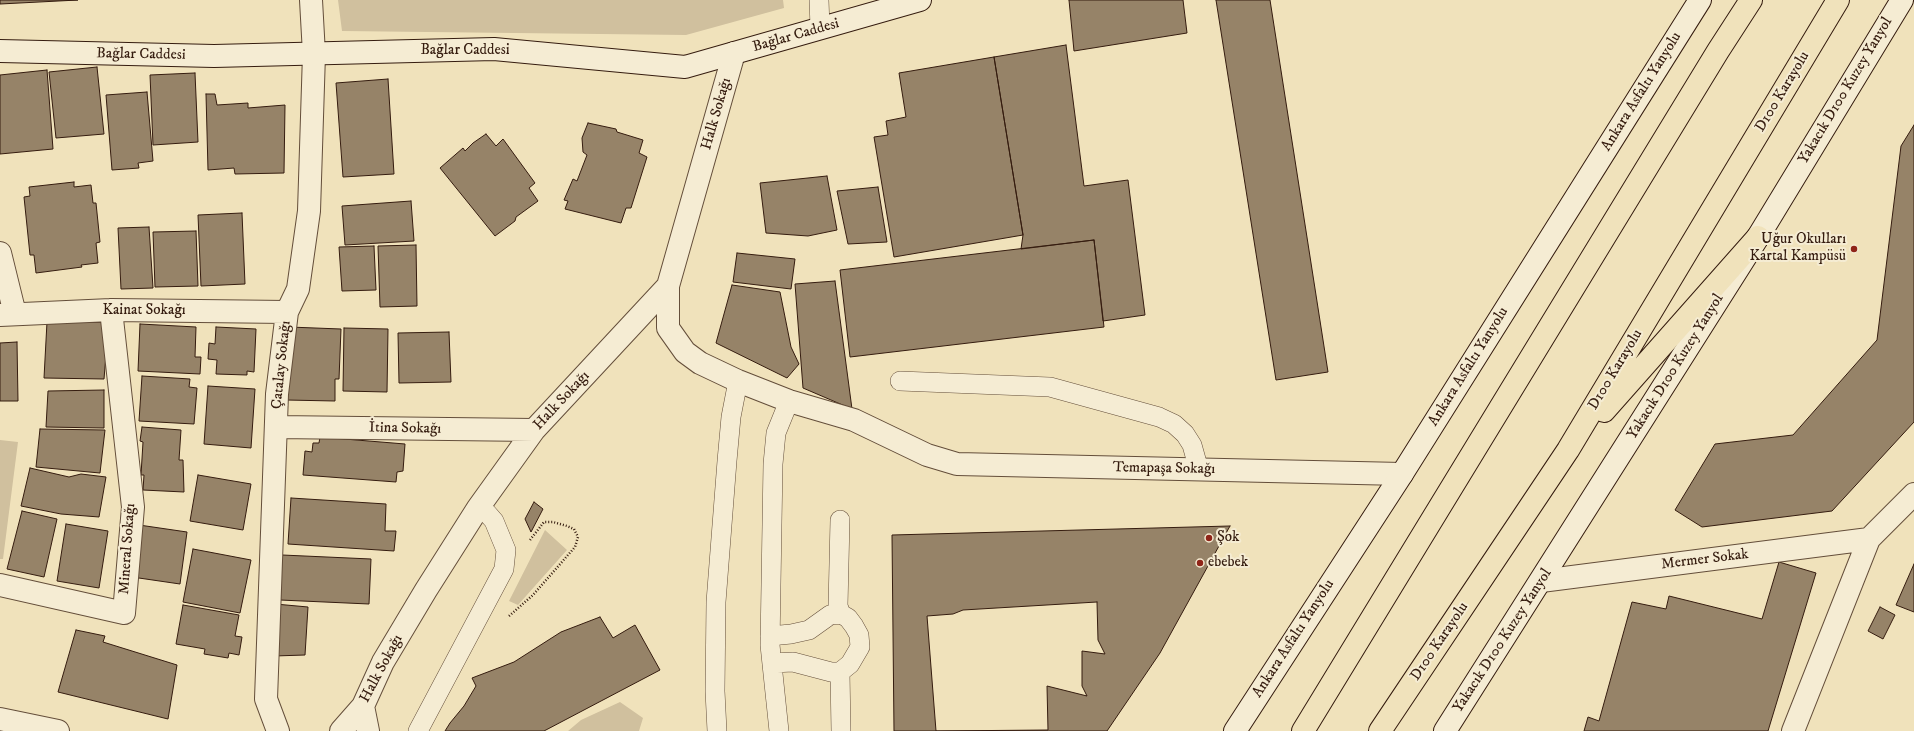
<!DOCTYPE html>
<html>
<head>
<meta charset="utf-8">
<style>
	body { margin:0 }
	canvas { display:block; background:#f0e2bb }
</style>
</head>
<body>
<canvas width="1914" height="731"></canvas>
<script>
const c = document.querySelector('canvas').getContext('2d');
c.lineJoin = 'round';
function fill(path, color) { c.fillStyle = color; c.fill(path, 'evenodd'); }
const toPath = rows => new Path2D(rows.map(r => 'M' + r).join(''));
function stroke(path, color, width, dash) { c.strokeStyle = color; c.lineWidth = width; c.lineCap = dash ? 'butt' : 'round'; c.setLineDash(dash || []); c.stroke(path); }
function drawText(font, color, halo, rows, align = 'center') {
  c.font = font + ' "IM FELL DW Pica",serif'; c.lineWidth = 4; c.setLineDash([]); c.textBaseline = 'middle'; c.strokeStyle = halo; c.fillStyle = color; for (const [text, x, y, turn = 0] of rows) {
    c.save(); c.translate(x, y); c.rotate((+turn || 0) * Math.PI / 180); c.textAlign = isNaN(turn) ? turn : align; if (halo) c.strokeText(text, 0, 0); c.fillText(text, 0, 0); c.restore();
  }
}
fill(toPath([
	[338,0,783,0,784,8,686,35,342,31],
	[0,440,18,442,3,559,0,559],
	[545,530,567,550,518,605,509,601],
	[620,702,643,718,639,731,568,731,581,720]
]), '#d0c09e');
const building = toPath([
	[0,0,78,0,0,4,0,0],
	[1069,0,1183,0,1187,33,1074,51,1069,0],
	[1216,0,1270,0,1328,372,1276,380,1216,0],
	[1066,45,1084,186,1128,180,1145,315,1103,321,1094,240,1021,249,1023,235,994,57,1066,45],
	[994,57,1023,235,894,257,874,137,888,135,886,121,906,117,899,73,994,57],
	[97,67,104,134,56,138,49,72,97,67],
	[47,70,53,149,0,154,0,75,47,70],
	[195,73,198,142,153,145,150,75,195,73],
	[388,79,394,174,343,177,336,83,388,79],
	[147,92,153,161,138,163,139,168,112,170,106,95,147,92],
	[206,94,215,94,217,105,248,103,248,108,285,105,284,173,235,174,234,168,208,170,206,94],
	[588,123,616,129,617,132,643,140,639,153,647,157,631,208,626,208,621,223,565,209,568,201,564,200,573,179,577,181,587,155,583,152,582,138,588,123],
	[1914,125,1914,422,1832,511,1702,527,1675,510,1715,444,1793,435,1877,340,1901,146,1914,125],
	[486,134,496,146,503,139,535,183,529,188,538,201,516,217,515,221,495,236,440,168,463,148,465,151,473,143,486,134],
	[827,176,837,230,808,236,766,233,760,183,827,176],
	[74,182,74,187,91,185,93,203,96,203,100,242,96,243,98,263,81,265,82,267,36,273,34,255,30,255,24,197,30,196,29,187,74,182],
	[878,187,887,242,848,244,837,191,878,187],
	[411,201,414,241,345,245,342,206,411,201],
	[242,213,245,284,201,286,198,215,242,213],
	[149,227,153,288,121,289,118,228,149,227],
	[196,231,198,286,155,287,153,232,196,231],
	[1094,240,1104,327,850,357,840,270,1094,240],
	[416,245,417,306,380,307,378,246,416,245],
	[374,246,376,290,342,291,339,247,374,246],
	[737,253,795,259,791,289,733,282,737,253],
	[835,281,852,409,803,388,795,284,835,281],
	[732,285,780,292,791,347,799,364,787,378,716,343,732,285],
	[47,322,102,322,106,355,104,379,44,378,47,322],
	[140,324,196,327,195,357,201,357,200,374,138,371,140,324],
	[216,327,256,329,254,372,247,371,247,375,216,374,217,360,208,359,209,343,215,344,216,327],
	[289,327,341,329,339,379,335,379,335,401,286,400,289,327],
	[344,328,388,329,387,392,343,391,344,328],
	[449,332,451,382,399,383,398,333,449,332],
	[17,342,18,401,0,401,0,343,17,342],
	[142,376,190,379,189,387,197,388,194,424,139,421,142,376],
	[208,386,255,389,251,448,204,444,208,386],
	[104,390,104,428,46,427,48,391,104,390],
	[142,427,181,430,179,460,183,460,184,492,143,490,144,475,141,475,143,442,140,441,142,427],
	[40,429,105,430,100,473,36,467,40,429],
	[320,437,405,444,403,471,397,472,396,482,303,475,305,451,312,452,313,443,319,443,320,437],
	[30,468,69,477,81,474,106,477,99,517,61,514,21,506,30,468],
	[198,475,251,484,243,530,190,521,198,475],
	[291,498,386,504,385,531,396,531,394,551,288,544,291,498],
	[534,502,543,509,531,532,525,519,534,502],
	[22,511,57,519,44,577,7,569,22,511],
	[66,524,108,531,99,588,57,581,66,524],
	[139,525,187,532,180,584,132,577,139,525],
	[1230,526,1160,653,1107,731,894,731,892,535,1230,526],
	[193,549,251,560,240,613,183,602,193,549],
	[282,555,371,559,369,604,280,600,282,555],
	[1779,562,1816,573,1768,731,1584,731,1588,717,1599,721,1632,602,1666,609,1669,596,1762,619,1779,562],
	[1914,564,1914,612,1896,605,1914,564],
	[1097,602,1098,640,1105,654,1082,651,1082,686,1087,696,1047,686,1048,730,936,731,927,616,953,614,963,610,1097,602],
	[275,604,308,607,305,655,274,656,275,604],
	[183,605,239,615,235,636,242,637,239,655,229,653,228,658,204,654,205,649,176,644,183,605],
	[1880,607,1895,615,1883,639,1868,631,1880,607],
	[600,617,613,638,635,625,660,670,544,731,445,731,450,723,464,706,476,686,472,678,514,662,561,632,600,617],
	[76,630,105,636,103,642,177,665,168,719,58,692,76,630]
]);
fill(building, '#968368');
stroke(building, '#351c0f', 1);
const lane = toPath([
	[819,0,820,28],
	[900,381,1050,387,1159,417,1174,424,1185,434,1192,445,1199,470],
	[840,520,838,606,841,614,848,618,854,626,859,635,860,647,850,664,840,672,841,731],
	[770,636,791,634,809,630,830,615,841,614],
	[772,663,793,662,831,672,840,672],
	[418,731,504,569,506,550,494,521,487,513,478,508],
	[717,731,715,691,716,602,727,461,731,417,738,381],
	[779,731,770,645,773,464,776,433,789,401]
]);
const street = toPath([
	[0,253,15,314],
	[668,286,668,328,685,352,700,363,738,381,789,401,854,420,927,455,957,464,1402,474],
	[0,315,111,310,287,312],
	[276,427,534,430],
	[1541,581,1869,539,1914,494],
	[0,585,124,613,133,507,111,310],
	[363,706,368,731],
	[0,719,58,731],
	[278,731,266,699,277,394,287,312,298,289,309,211,314,54,311,0],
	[341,731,363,706,383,662,426,590,478,508,534,430,668,286,734,53],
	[1793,731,1869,539]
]);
const secondary = toPath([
	[0,51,214,56,494,49,685,67,920,0],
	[1235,731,1402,474,1700,0],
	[1445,731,1758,237,1902,0]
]);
const highway = toPath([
	[1604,411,1758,237],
	[1303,731,1718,51,1751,0],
	[1380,731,1568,450,1838,0]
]);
stroke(lane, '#644e3a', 20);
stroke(street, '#644e3a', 24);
stroke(secondary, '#351c0f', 24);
stroke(highway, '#351c0f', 24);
stroke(toPath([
	[509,616,533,595,575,547,578,537,574,529,567,526,553,522,544,522,530,540]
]), '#351c0f', 2.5, [1, 2]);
stroke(lane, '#f5ecd3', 19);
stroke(street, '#f5ecd3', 22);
stroke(secondary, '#f5ecd3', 22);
stroke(highway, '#f0e2bb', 22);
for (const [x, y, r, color] of [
	[1854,249,4,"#8f2418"],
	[1209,538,4,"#8f2418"],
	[1200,563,4,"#8f2418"]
]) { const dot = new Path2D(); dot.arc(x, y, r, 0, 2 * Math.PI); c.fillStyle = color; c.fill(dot); stroke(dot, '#f5ecd3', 1.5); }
drawText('15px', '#351c0f', '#f5ecd3', [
	["Bağlar Caddesi",796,36,-16],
	["Bağlar Caddesi",465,51],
	["Bağlar Caddesi",141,55,1],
	["Yakacık D100 Kuzey Yanyol",1846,91,-59],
	["Ankara Asfaltı Yanyolu",1642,92,-58],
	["D100 Karayolu",1783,92,-59],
	["Halk Sokağı",717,114,-74],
	["Kainat Sokağı",144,311],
	["Çatalay Sokağı",282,365,-84],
	["Ankara Asfaltı Yanyolu",1469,367,-58],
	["Yakacık D100 Kuzey Yanyol",1676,367,-58],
	["D100 Karayolu",1616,370,-59],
	["Halk Sokağı",562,401,-47],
	["İtina Sokağı",405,429,1],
	["Temapaşa Sokağı",1164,469,1],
	["Mineral Sokağı",128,549,-86],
	["Mermer Sokak",1705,560,-7],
	["Ankara Asfaltı Yanyolu",1294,639,-57],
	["Yakacık D100 Kuzey Yanyol",1503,641,-57],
	["D100 Karayolu",1440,642,-56],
	["Halk Sokağı",382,669,-62]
]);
drawText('15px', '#351c0f', '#f5ecd3', [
	["Uğur Okulları",1846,240,"right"],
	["Kartal Kampüsü",1846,257,"right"],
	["Şok",1217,538],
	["ebebek",1208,563]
], 'left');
</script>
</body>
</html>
